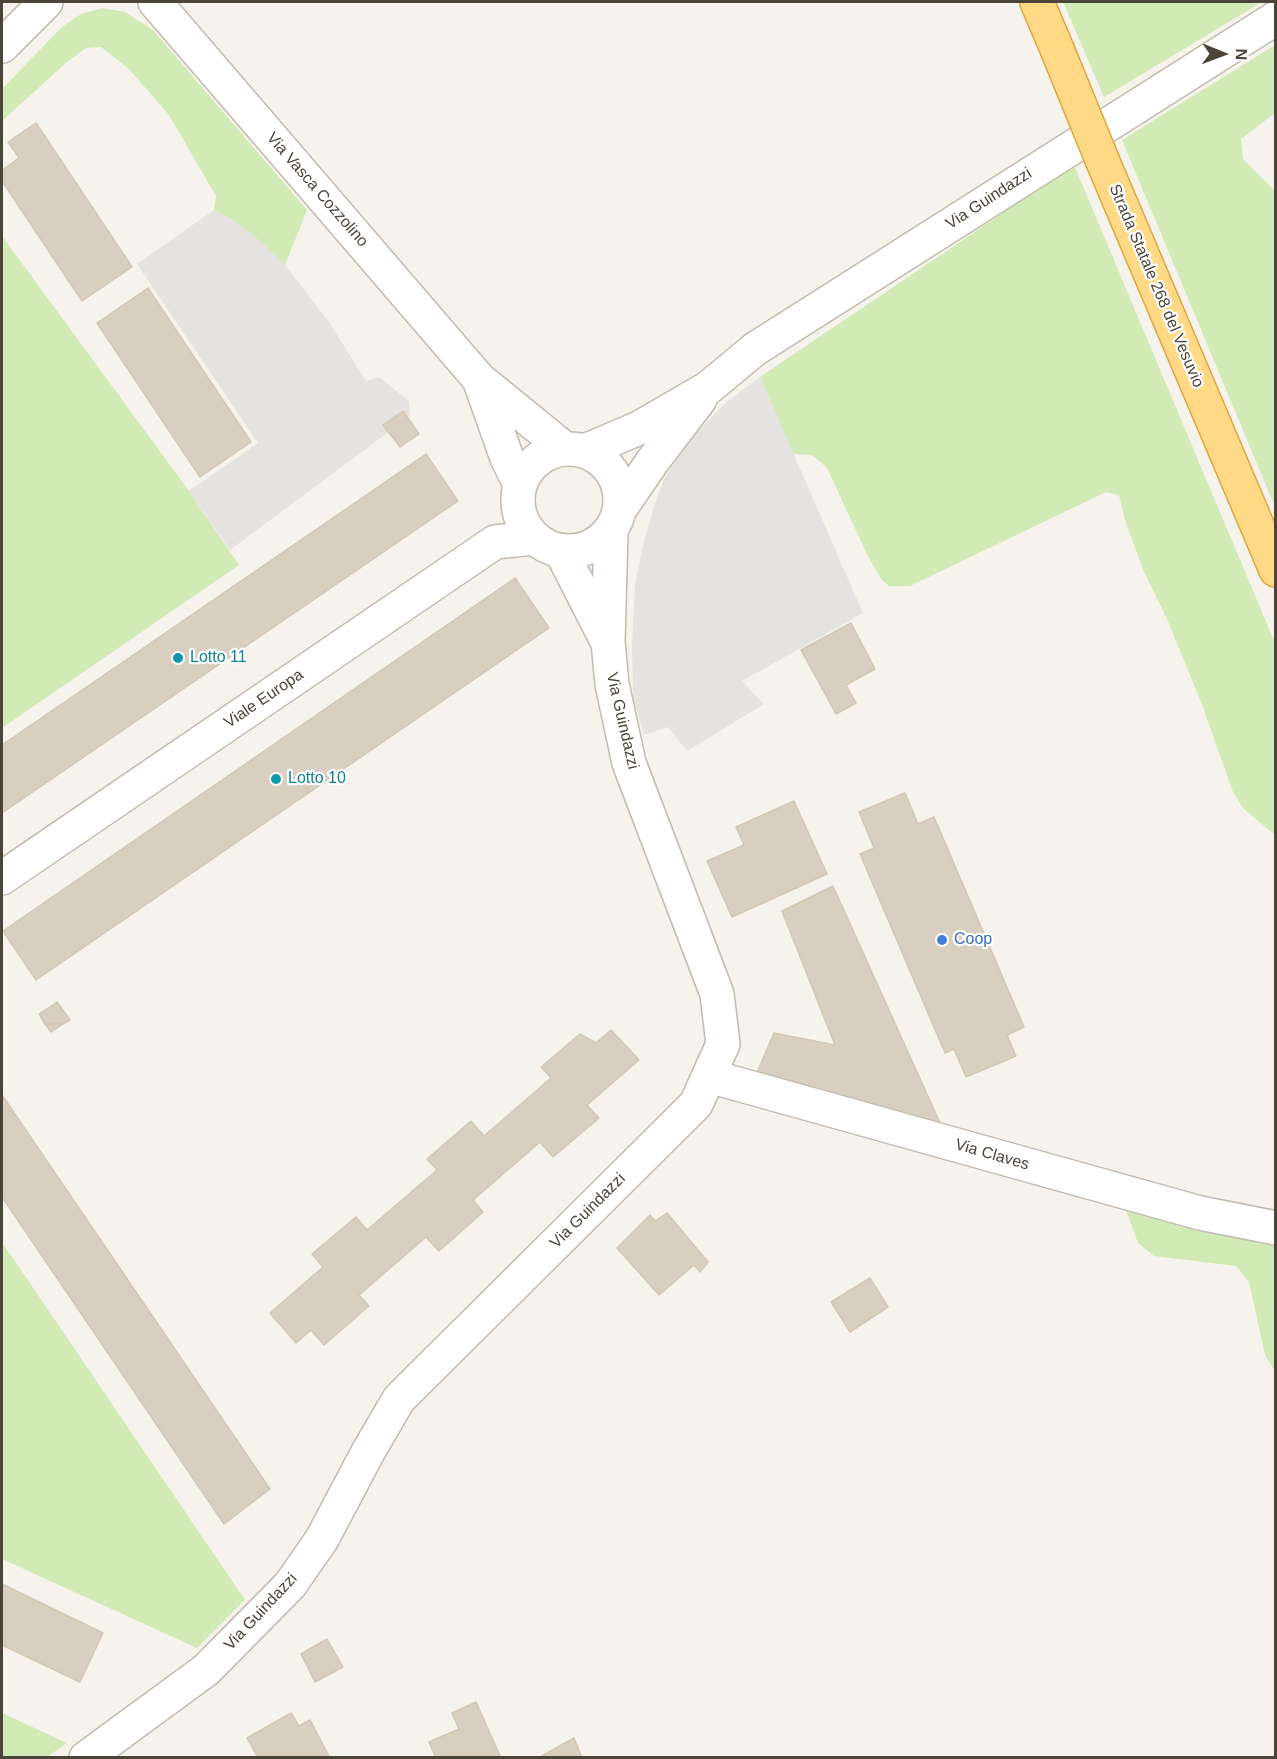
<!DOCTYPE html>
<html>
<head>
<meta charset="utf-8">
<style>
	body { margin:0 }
	#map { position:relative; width:1277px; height:1759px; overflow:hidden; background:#f6f3ec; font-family:Arial,sans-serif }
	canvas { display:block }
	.frame { position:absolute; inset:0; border:3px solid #4b4439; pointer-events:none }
	.north { position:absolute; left:1193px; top:24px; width:60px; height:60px; -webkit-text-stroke:4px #fff; paint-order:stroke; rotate:91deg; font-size:16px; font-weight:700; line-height:24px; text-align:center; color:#4b4439 }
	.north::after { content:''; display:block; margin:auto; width:21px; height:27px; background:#4b4439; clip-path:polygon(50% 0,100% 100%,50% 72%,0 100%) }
</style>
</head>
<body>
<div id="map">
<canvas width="1277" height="1759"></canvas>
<div class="frame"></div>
<div class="north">N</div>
</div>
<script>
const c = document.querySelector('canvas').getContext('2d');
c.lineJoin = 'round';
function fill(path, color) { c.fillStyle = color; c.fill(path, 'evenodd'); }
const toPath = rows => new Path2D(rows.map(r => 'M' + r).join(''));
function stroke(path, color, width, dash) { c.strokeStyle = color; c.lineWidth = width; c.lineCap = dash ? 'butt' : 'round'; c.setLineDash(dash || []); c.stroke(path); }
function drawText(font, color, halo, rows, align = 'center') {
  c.font = font + ' Arial,sans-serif'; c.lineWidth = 4.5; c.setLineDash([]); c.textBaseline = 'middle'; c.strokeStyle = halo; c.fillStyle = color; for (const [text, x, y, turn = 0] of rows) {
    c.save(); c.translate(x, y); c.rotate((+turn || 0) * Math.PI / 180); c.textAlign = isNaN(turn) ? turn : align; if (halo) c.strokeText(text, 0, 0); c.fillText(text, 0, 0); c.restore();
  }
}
fill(toPath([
	[1063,2,1262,2,1104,97],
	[103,8,125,12,153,30,307,210,285,265,252,234,233,220,214,210,216,196,169,115,129,69,101,47,86,48,67,62,2,121,2,89,62,27,81,14],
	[1275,45,1275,113,1241,139,1243,159,1275,191,1275,507,1122,140],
	[1074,165,1275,643,1275,835,1244,809,1233,792,1201,702,1167,619,1144,572,1125,520,1119,495,1106,492,910,586,889,586,881,579,867,554,827,468,812,455,793,454,760,377],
	[2,236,189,491,239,565,2,728],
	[1123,1202,1275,1234,1275,1371,1265,1355,1249,1282,1236,1266,1154,1256,1138,1243],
	[2,1242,245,1600,197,1648,2,1559],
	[2,1713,67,1743,47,1757,2,1757]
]), '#d2eab5');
fill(toPath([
	[214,210,233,220,252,234,285,265,329,322,366,381,379,377,409,401,410,416,230,550,189,491,258,443,137,264],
	[760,377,863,613,742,681,764,704,687,751,668,727,644,735,633,697,632,643,635,585,643,545,655,503,665,477,690,440,723,405]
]), '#e5e3e0');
const building = toPath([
	[36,123,132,267,82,301,2,181,2,170,19,158,8,142,36,123],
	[148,288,251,442,200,477,97,323,148,288],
	[403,411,419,434,400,447,383,425,403,411],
	[426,454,458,501,2,813,2,745,426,454],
	[515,578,549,628,36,980,3,931,515,578],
	[851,623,875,669,846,685,856,703,836,714,801,650,851,623],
	[905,793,918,824,934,817,1024,1027,1007,1035,1016,1056,966,1077,954,1049,945,1053,860,854,874,848,859,812,905,793],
	[794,801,827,874,732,917,707,861,744,845,736,827,794,801],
	[833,886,940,1123,756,1075,774,1033,835,1045,782,911,833,886],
	[57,1002,70,1020,63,1024,45,1024,39,1014,57,1002],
	[45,1024,63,1024,51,1032,45,1024],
	[611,1030,639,1060,587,1105,599,1118,553,1157,540,1142,473,1200,483,1212,439,1251,426,1237,359,1295,369,1306,324,1345,311,1330,296,1343,270,1313,323,1267,312,1254,356,1217,367,1230,437,1170,427,1159,471,1121,484,1136,551,1078,541,1067,580,1034,596,1043,611,1030],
	[2,1095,270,1489,224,1524,2,1197,2,1095],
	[667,1213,708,1262,700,1272,694,1265,659,1295,617,1248,650,1215,655,1221,667,1213],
	[870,1278,888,1307,850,1332,831,1302,870,1278],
	[2,1584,103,1633,80,1682,2,1645,2,1584],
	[327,1639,343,1667,315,1682,301,1654,327,1639],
	[476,1702,501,1758,436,1758,429,1742,459,1729,452,1713,476,1702],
	[291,1713,299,1726,310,1720,330,1758,258,1758,247,1738,291,1713],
	[574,1738,582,1758,538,1758,574,1738]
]);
fill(building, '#d8cfc1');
stroke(building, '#d3c7b4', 1.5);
const minor = toPath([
	[155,2,479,379,565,449],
	[2,46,46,2],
	[479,379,507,458,520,484],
	'518 500a51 51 0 1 1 102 0a51 51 0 1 1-102 0Z',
	[585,451,639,428,708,388,755,349,1276,18],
	[620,509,652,462,700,399],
	[561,551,607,641],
	[2,878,495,542,534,538],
	[709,1076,1200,1213,1276,1228],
	[86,1758,206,1670,290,1585,322,1539,368,1452,399,1399,696,1104,723,1044,717,994,629,763,612,684,608,642,611,531]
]);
const trunk = toPath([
	[1037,2,1057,49],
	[1103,162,1276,570]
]);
stroke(minor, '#c2bbae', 36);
stroke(trunk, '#e0a43c', 36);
stroke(minor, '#fff', 33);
stroke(trunk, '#ffd985', 33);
const trunkBridge = toPath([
	[1057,49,1103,162]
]);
stroke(trunkBridge, '#e0a43c', 36, []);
stroke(trunkBridge, '#ffd985', 33);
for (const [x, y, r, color] of [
	[178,658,6,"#0f9aa8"],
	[276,779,6,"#0f9aa8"],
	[942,940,6,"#3f7fe0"]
]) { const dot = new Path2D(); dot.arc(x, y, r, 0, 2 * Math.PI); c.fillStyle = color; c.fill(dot); stroke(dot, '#fff', 2); }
drawText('16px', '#4b4439', '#fff', [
	["Via Vasca Cozzolino",317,190,49],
	["Via Guindazzi",989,199,-33],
	["Strada Statale 268 del Vesuvio",1156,286,67],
	["Viale Europa",264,699,-34],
	["Via Guindazzi",622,721,77],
	["Via Claves",992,1155,16],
	["Via Guindazzi",588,1211,-45],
	["Via Guindazzi",261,1612,-47]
]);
drawText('16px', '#0d838f', '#fff', [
	["Lotto 11",190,658],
	["Lotto 10",288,779]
], 'left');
drawText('16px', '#366cbe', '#fff', [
	["Coop",954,940]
], 'left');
</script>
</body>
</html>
